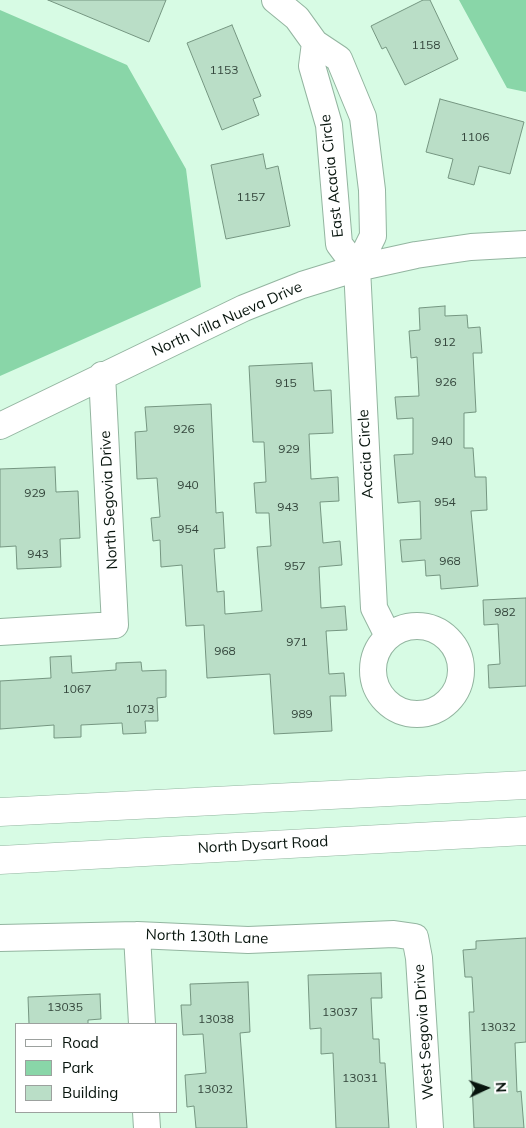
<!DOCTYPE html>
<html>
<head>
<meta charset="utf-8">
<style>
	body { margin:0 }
	#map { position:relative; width:526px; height:1128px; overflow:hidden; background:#d7fbe4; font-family:Mulish,sans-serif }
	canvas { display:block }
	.legend { position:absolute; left:15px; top:1023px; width:162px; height:90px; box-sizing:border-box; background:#fff; border:1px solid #9ca19e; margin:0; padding:6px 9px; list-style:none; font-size:15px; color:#07140d }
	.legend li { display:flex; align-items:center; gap:10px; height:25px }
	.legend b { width:25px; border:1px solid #9ca19e }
	.north { position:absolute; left:461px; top:1063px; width:50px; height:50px; -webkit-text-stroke:4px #fff; paint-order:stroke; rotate:87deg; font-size:14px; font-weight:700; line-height:20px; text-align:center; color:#07140d }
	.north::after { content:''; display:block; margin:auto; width:18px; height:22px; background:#07140d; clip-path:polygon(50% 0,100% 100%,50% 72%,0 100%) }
</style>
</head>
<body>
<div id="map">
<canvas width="526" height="1128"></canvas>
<ul class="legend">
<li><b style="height:6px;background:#fff"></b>Road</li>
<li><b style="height:14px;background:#89d6a8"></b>Park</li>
<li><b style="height:14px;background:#badec7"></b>Building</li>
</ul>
<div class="north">N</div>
</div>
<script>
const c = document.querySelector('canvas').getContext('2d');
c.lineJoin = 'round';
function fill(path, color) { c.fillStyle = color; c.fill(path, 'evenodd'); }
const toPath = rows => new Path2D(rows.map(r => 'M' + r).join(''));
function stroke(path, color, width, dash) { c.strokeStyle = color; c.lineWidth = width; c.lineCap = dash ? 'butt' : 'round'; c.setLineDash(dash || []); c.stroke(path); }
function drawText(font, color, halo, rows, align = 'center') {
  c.font = font + ' Mulish,sans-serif'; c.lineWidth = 4.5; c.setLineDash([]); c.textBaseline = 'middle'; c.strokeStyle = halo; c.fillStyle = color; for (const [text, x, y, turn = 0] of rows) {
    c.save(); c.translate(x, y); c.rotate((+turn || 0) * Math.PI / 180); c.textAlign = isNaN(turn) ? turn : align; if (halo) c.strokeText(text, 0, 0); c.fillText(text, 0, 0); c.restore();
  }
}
fill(toPath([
	[459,0,526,0,526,92,507,88],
	[0,10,127,65,186,169,201,287,0,376]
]), '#89d6a8');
const building = toPath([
	[48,0,166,0,149,42,48,0],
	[423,0,430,0,458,59,405,85,386,47,382,49,371,26,423,0],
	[232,25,261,96,253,99,259,115,222,130,187,43,232,25],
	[440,99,524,122,510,174,479,166,474,185,448,178,453,159,426,152,440,99],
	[263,154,266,169,278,166,290,226,226,239,211,165,263,154],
	[445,306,445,316,467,315,468,328,480,327,482,353,473,353,476,412,464,413,464,448,473,448,475,477,486,477,487,510,471,511,478,586,441,589,440,575,426,576,425,560,402,562,400,540,421,539,420,501,398,503,394,455,413,454,413,418,397,419,395,397,419,396,417,357,411,358,409,331,420,330,419,308,445,306],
	[312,363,314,391,331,390,333,433,309,434,311,479,338,477,339,501,320,502,323,543,340,541,342,565,319,567,321,608,345,606,347,630,326,631,329,674,344,673,346,696,330,696,332,731,274,734,270,674,207,678,204,625,186,626,182,565,161,567,160,540,153,541,151,518,160,517,157,478,137,479,135,432,147,431,145,407,211,404,216,513,223,512,225,548,214,549,217,592,224,591,225,614,262,611,257,547,271,546,269,513,256,513,254,483,266,482,264,442,253,442,249,366,312,363],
	[55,467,56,492,78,491,80,538,60,539,61,567,17,569,16,546,0,547,0,469,55,467],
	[526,598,526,686,489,688,488,665,500,664,498,624,484,625,483,600,526,598],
	[71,656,72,673,116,670,116,663,141,662,142,671,166,670,166,697,157,698,158,721,145,721,146,733,123,734,122,723,81,725,81,737,54,738,54,725,0,729,0,681,51,678,50,657,71,656],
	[526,938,526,1042,515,1043,517,1092,521,1091,524,1128,474,1128,469,1012,474,1012,472,977,465,977,463,950,476,949,476,941,526,938],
	[381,973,382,998,371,998,373,1039,379,1039,380,1063,385,1063,389,1128,336,1128,333,1053,321,1054,321,1028,310,1029,308,975,381,973],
	[248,982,250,1032,240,1033,247,1128,196,1128,194,1106,187,1107,185,1075,206,1073,203,1034,183,1035,181,1005,191,1005,190,984,248,982],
	[100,994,101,1019,88,1020,88,1024,29,1024,28,997,100,994]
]);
fill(building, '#badec7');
stroke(building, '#759681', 1);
const street = toPath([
	[275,0,297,18,315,43,339,59,363,117,372,190,373,236,357,268,374,608,388,636],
	[315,43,312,66,329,125,339,244,357,268],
	[0,426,244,308,302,285,357,268,416,255,471,247,526,244],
	'373 670a44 44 0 1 1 88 0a44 44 0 1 1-88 0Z',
	[0,632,115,625,102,375],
	[137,935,142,1024],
	[0,938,137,935,248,940,394,934,415,937,419,958,430,1128],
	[146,1112,147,1128]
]);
const primary = toPath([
	[0,812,526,785],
	[0,860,526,831]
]);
stroke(street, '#93b5a0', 28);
stroke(primary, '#93b5a0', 29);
stroke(street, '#fff', 26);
stroke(primary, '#fff', 28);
drawText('12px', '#34463c', null, [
	["1158",426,45],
	["1153",224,70],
	["1106",475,137],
	["1157",251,197],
	["912",445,342],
	["926",446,382],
	["915",286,383],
	["926",184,429],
	["940",442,441],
	["929",289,449],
	["940",188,485],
	["929",35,493],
	["954",445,502],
	["943",288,507],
	["954",188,529],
	["943",38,554],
	["968",450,561],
	["957",295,566],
	["982",505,612],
	["971",297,642],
	["968",225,651],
	["1067",77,689],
	["1073",140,709],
	["989",302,714],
	["13035",65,1007],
	["13037",340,1012],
	["13038",216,1019],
	["13032",498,1027],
	["13031",360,1078],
	["13032",215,1089]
]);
drawText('15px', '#07140d', '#fff', [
	["East Acacia Circle",332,176,-96],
	["North Villa Nueva Drive",227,319,-24],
	["Acacia Circle",366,454,-93],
	["North Segovia Drive",109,500,-93],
	["North Dysart Road",263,845,-3],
	["North 130th Lane",207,937,2],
	["West Segovia Drive",424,1032,-94]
]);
</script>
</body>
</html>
